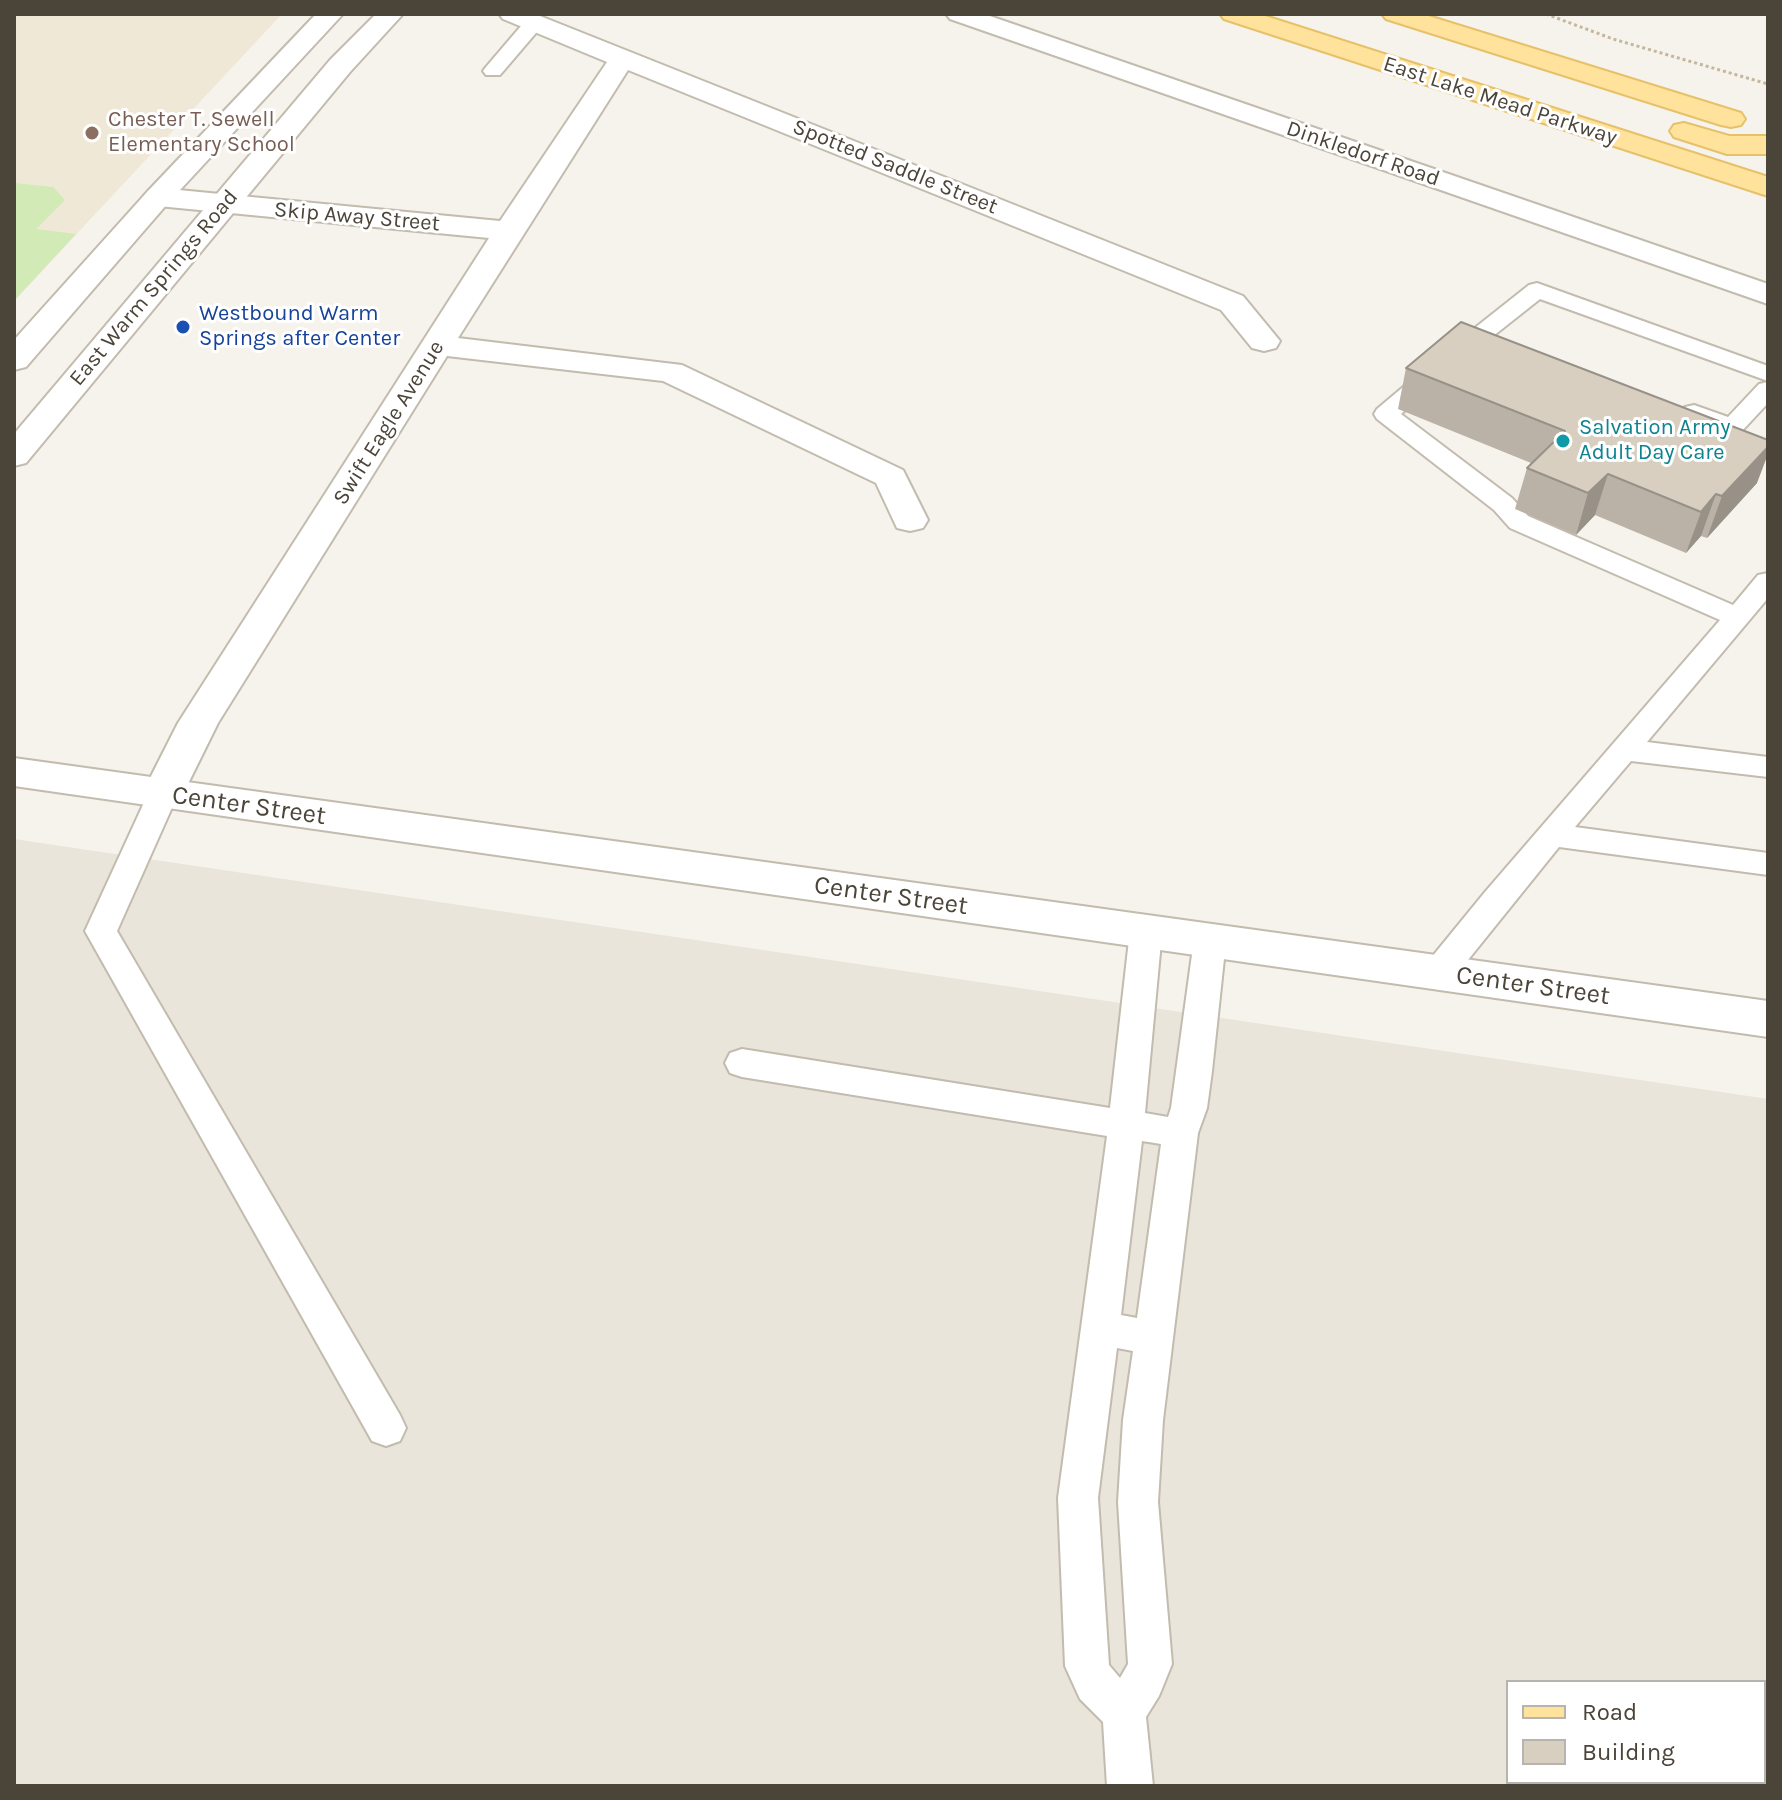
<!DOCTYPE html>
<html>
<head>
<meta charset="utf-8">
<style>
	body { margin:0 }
	#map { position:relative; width:1782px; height:1800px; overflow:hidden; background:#f6f3ec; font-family:Karla,sans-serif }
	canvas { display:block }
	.frame { position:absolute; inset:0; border:16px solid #4b4439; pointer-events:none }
	.legend { position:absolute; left:1506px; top:1680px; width:260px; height:104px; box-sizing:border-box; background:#fff; border:2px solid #b7b4b0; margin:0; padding:10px 14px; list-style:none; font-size:24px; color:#4b4439 }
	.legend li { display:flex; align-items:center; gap:16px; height:40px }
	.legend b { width:40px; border:2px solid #b7b4b0 }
</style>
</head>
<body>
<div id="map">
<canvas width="1782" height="1800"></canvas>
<div class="frame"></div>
<ul class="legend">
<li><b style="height:10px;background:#ffe39c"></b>Road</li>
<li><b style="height:22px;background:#d8cfc1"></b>Building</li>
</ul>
</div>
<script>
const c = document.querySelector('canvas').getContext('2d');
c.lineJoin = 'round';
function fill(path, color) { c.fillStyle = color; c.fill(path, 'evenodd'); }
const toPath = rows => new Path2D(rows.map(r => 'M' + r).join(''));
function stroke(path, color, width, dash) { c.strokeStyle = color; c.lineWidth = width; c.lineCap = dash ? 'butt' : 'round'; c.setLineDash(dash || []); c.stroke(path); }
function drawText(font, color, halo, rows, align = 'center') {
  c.font = font + ' Karla,sans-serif'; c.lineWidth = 6; c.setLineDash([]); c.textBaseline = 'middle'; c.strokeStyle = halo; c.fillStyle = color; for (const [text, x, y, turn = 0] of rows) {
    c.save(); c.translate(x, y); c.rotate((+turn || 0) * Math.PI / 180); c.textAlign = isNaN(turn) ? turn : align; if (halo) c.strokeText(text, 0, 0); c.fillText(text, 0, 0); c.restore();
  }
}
fill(toPath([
	[14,839,1768,1099,1768,1786,14,1786],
	[1508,1682,1764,1682,1764,1782,1508,1782]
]), '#eae5da');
fill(toPath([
	[14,14,282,14,14,301]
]), '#efe8d6');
fill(toPath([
	[14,183,53,187,65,200,36,229,76,234,14,301]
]), '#d2eab5');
const service = toPath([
	[534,17,541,19,543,23,541,27,500,75,486,75,483,71,486,67,527,19,534,17],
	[1537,283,1768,366,1768,381,1540,299,1492,337,1476,337,1472,332,1476,327,1529,285,1537,283],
	[1430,370,1439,372,1442,377,1401,414,1512,498,1528,516,1733,605,1758,575,1768,573,1768,598,1647,742,1768,757,1768,777,1631,761,1575,827,1768,853,1768,875,1559,847,1451,981,1439,984,1427,981,1422,972,1427,963,1485,892,1720,620,1510,528,1494,510,1377,419,1374,414,1377,409,1421,372,1430,370],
	[1768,382,1768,403,1741,432,1723,432,1685,417,1682,412,1685,407,1694,405,1728,417,1759,384,1768,382],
	[163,783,174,787,178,794,117,931,400,1415,406,1428,400,1441,386,1446,372,1441,85,931,148,794,152,787,163,783],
	[1146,919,1157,922,1162,931,1145,1113,1168,1117,1171,1108,1194,940,1198,931,1210,928,1222,931,1226,940,1212,1071,1207,1108,1198,1133,1163,1420,1158,1502,1172,1664,1159,1696,1146,1717,1153,1786,1107,1786,1103,1722,1080,1699,1065,1666,1058,1498,1107,1136,742,1077,730,1073,725,1063,730,1053,742,1049,1110,1108,1130,931,1135,922,1146,919],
	[1142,1141,1161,1144,1137,1318,1121,1315,1142,1141],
	[1117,1348,1133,1351,1123,1420,1118,1502,1128,1664,1120,1678,1109,1665,1098,1498,1117,1348]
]);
const minor = toPath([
	[499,14,535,14,1243,296,1280,341,1276,348,1264,351,1252,348,1221,310,628,70,458,338,682,365,903,470,928,520,923,528,910,531,897,528,876,483,663,381,447,356,218,723,178,804,163,809,148,804,142,794,178,723,489,238,158,206,148,203,143,197,148,191,158,188,500,221,607,62,503,19,499,14],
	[946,14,984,14,1768,284,1768,304,950,19,946,14]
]);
const tertiary = toPath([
	[316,14,343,14,168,203,26,367,14,370,14,340,148,191,316,14],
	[376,14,403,14,350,72,26,463,14,466,14,434,330,60,376,14],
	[14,758,1768,1001,1768,1037,14,786,14,758]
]);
const primary = toPath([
	[1220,14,1259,14,1768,177,1768,196,1224,19,1220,14],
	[1382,14,1422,14,1741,113,1745,119,1741,125,1731,127,1721,125,1386,19,1382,14],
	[1684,123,1729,136,1768,136,1768,154,1727,154,1674,137,1670,131,1674,125,1684,123]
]);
stroke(service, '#c2bbae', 4);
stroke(minor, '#c2bbae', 4);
stroke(tertiary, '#c2bbae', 4);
stroke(primary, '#e6c16a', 4);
stroke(toPath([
	[1546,14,1613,39,1768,84]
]), '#c4b79f', 3, [3, 3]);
fill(service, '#fff');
fill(minor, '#fff');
fill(tertiary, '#fff');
fill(primary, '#ffe39c');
fill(toPath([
	[1406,368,1757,483,1707,538,1701,536,1686,553,1595,515,1576,535,1515,509,1527,468,1531,463,1398,409]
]), '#bab2a6');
fill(toPath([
	[1768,447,1768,454,1757,483,1707,538,1722,496],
	[1608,474,1595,515,1576,535,1588,493],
	[1716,494,1701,536,1686,553,1701,512]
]), '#979187');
const building = toPath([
	[1461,322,1768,440,1768,447,1722,496,1716,494,1701,512,1608,474,1588,493,1527,468,1565,431,1406,368,1461,322]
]);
fill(building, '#d8cfc1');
stroke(building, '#979187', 2);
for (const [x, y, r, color] of [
	[92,133,8,"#8d6e63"],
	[183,327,8,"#1a4fb4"],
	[1563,441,8,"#0f9aa8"]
]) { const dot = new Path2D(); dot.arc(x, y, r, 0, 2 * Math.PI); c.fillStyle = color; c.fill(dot); stroke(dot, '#fff', 3); }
drawText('22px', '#4b4439', '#fff', [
	["East Lake Mead Parkway",1500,101,18],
	["Dinkledorf Road",1363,154,19],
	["Spotted Saddle Street",895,167,22],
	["Skip Away Street",357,217,5],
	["East Warm Springs Road",154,288,-50],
	["Swift Eagle Avenue",389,423,-58]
]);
drawText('22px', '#785e54', '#fff', [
	["Chester T. Sewell",108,120],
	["Elementary School",108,145]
], 'left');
drawText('22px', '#164399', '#fff', [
	["Westbound Warm",199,314],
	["Springs after Center",199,339]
], 'left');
drawText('22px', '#0d838f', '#fff', [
	["Salvation Army",1579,428],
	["Adult Day Care",1579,453]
], 'left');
drawText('26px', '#4b4439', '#fff', [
	["Center Street",249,806,8],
	["Center Street",891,896,8],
	["Center Street",1533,986,8]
]);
</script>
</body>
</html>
